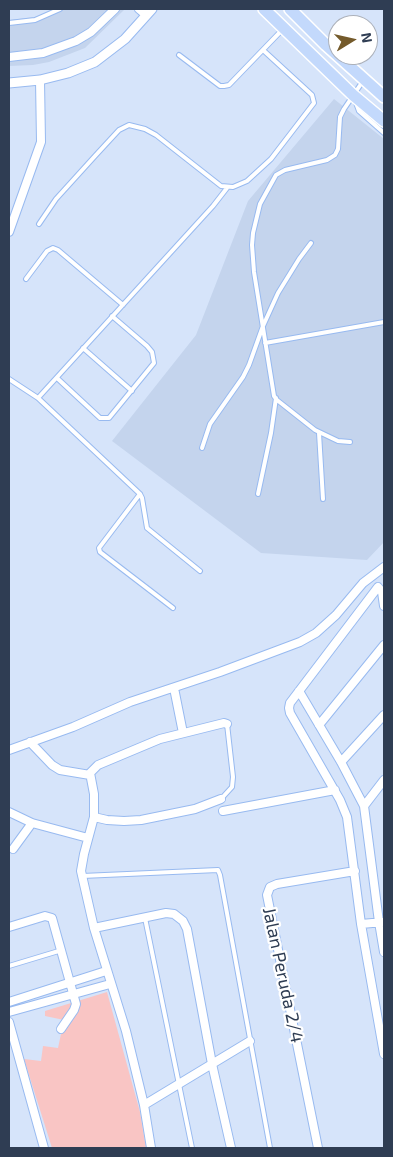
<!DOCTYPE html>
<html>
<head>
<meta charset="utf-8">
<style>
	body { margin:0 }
	#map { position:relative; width:393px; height:1157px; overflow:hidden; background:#d6e4fa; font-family:"Exo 2",sans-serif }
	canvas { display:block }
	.frame { position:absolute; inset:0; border:10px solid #2f3d53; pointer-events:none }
	.north { position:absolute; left:328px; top:15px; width:50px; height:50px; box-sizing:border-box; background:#fff; border:1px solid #acb1ba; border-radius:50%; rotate:81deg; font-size:14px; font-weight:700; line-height:20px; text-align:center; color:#2f3d53 }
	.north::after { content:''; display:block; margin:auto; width:18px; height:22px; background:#745a2b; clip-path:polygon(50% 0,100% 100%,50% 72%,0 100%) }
</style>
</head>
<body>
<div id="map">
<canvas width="393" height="1157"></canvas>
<div class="frame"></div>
<div class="north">N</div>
</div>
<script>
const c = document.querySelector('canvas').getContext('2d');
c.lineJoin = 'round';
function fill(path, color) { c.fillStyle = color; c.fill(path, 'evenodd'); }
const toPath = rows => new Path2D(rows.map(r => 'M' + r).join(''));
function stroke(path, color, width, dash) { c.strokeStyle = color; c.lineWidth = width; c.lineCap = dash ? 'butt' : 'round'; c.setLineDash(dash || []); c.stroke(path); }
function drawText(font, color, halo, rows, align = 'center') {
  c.font = font + ' "Exo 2",sans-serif'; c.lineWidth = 4.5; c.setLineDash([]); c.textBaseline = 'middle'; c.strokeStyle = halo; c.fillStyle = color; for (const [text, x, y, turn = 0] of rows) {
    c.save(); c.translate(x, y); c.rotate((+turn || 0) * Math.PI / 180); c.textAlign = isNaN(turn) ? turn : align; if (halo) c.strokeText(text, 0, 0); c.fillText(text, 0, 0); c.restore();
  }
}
fill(toPath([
	[55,9,125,9,85,48,49,62,33,65,9,66,9,20,35,17],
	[334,99,384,139,384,542,367,560,261,553,112,441,196,335,248,201]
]), '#c4d4ed');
fill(toPath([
	[107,992,140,1112,146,1148,52,1148,24,1059,41,1061,43,1046,58,1048,64,1020,45,1016,45,1011]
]), '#f9c5c4');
const service = toPath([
	[9,23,35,20,60,9],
	[179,55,220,86,224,86,229,85,283,29],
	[355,100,359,111,384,133],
	[39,224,56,199,95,156,119,130,129,125,145,129,156,135,221,186,233,187,247,181,271,159,314,103,312,95,263,50],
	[26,279,47,251,53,248,58,250,123,305],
	[265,343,384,322],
	[83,348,132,391],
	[57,378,100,418,109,418,154,363,152,352,147,346,112,316],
	[9,379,38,398,140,494,142,498,147,528,200,571],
	[38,398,213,206,227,188],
	[319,433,323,499],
	[350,442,338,441,315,430,277,400,274,396,254,272,252,245,253,233,260,204,276,175,285,170,327,160,335,155,338,149,340,117,344,109,363,81],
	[202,448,210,424,243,377,249,365,263,326,278,293,299,259,311,243],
	[140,494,99,548,100,552,173,608],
	[258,494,271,433,276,398],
	[221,799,232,787,233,777,227,724],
	[82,876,218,870,220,875,270,1148],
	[145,918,192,1148],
	[9,966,62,950]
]);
const minor = toPath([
	[139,9,146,15],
	[9,57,43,53,76,41,91,32,115,9],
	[9,232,41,142,40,80],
	[384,606,382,592,378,587,290,703,289,708,290,713,340,800,347,817,361,924,384,1054],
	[174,688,183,733],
	[299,691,341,762,364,806,379,922,384,952],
	[319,725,384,645],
	[30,742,52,765,60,770,90,775],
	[9,750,73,727,130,702,220,672,300,642,316,633,336,615,363,583,384,567],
	[341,762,384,715],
	[364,806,384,780],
	[223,811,335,790],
	[9,812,32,823,88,838],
	[94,817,107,820,124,821,141,820,195,809,221,799],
	[13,849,32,823],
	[361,924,384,922],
	[9,927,45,916,52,918,76,1004,74,1010,61,1029],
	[94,928,166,913,174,914,183,921,187,929,212,1064,231,1148],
	[9,1002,106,971],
	[9,1012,110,984],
	[9,1022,44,1148],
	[144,1105,250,1041],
	[151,1148,144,1105,126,1031,94,928,81,871,84,854,94,817,94,794,90,773,98,765,160,739,224,723,227,724],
	[318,1148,267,895,270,887,277,884,355,871]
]);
const tertiary = toPath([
	[9,83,40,80,68,73,95,62,125,39,152,9]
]);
const primary = toPath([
	[264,9,353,95,384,121],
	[290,9,326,45,384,97]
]);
stroke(service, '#98baf0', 6);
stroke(minor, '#98baf0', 10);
stroke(tertiary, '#98baf0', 11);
stroke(primary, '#fff', 14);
stroke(service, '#fff', 4);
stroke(minor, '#fff', 8);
stroke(tertiary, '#fff', 9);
stroke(primary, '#c3d9fc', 11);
drawText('18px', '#2f3d53', '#fff', [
	["Jalan Peruda 2/4",283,975,78]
]);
</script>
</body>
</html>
